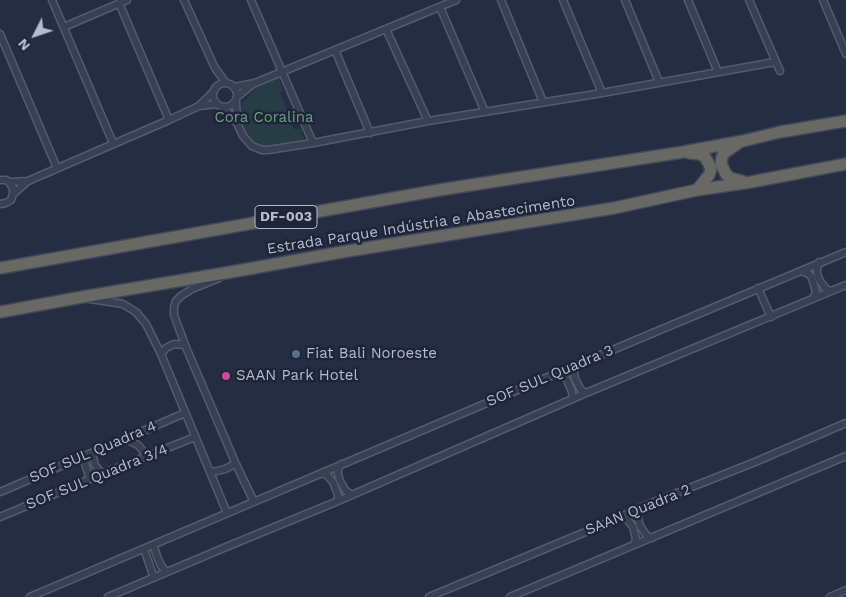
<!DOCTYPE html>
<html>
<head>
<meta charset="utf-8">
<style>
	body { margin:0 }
	#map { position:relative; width:846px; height:597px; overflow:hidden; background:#252d43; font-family:"Work Sans",sans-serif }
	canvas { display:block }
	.north { position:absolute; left:10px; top:10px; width:50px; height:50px; -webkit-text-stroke:4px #1e2538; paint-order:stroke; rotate:229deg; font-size:14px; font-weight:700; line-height:20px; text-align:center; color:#b6bbcd }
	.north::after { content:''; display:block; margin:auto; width:18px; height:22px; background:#b6bbcd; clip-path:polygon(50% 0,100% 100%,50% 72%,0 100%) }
</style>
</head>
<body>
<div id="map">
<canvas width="846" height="597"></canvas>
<div class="north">N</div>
</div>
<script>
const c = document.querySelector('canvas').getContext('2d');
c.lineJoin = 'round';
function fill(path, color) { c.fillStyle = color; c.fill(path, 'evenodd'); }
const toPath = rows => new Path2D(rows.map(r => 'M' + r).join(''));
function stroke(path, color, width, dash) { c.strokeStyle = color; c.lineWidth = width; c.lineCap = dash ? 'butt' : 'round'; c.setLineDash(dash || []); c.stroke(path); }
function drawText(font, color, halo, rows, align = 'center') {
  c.font = font + ' "Work Sans",sans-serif'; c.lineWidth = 5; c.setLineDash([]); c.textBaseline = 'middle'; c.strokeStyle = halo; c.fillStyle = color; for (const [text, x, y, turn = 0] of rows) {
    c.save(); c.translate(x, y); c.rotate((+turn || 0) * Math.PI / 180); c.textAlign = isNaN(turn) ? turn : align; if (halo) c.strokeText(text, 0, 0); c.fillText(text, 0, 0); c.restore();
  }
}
fill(toPath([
	[279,77,283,91,280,93,295,130,300,128,304,138,304,141,301,143,272,148,257,146,251,142,246,136,239,121,242,103,256,88]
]), '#273c44');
const minor = toPath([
	[52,0,113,143],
	[184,0,215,68,226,83],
	[251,0,313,143],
	[501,0,543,102],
	[563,0,602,93],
	[625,0,659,82],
	[688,0,718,72],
	[749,0,780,71],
	[823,0,846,54],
	[119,3,169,120],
	[440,7,485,112],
	[64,27,127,0],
	[386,29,428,121],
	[0,34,57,168],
	[335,50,370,133],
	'213 95a12 12 0 1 1 24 0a12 12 0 1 1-24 0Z',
	[234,87,255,83,456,0],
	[214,91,199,106,217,104],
	[237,97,254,83],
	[236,101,237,123],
	[223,107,237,123,243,136,252,146,262,150,268,150,313,143,428,121,602,93,775,62],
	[0,180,6,180,9,182,13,188,13,194,11,200,6,203,0,204],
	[9,182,28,181],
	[13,194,28,181,169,120,199,106],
	[819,262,817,269,817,274,820,281,826,289,832,291],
	[801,271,809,274,812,278,816,292,813,299],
	[219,278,192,289,181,296,176,301,174,307,174,315,185,345,235,462,254,502],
	[758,288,771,317],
	[90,299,123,304,136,312,146,324,161,354,227,513],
	[161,354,166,348,174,344,185,345],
	[576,365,574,373,575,379,581,390,586,393],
	[559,372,564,376,567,380,572,392,573,399],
	[125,439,138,445,147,456],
	[92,453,95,465,102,474],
	[81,458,85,464,90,479],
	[341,464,338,469,338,474,340,481,346,491,352,495],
	[209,470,213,472,225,469,231,466,235,462],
	[320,474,326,474,333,482,338,495,338,501],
	[0,492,185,413],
	[639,508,638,517,640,526,647,536,652,538],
	[0,517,102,474,195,437],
	[620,518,627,519,633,527,636,539,634,545],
	[154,545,155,550,158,559,162,567,167,572],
	[144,549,154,578],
	[30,597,548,377,846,252],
	[108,597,226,547,338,501,586,393,846,285],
	[429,597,619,518,639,508,755,462,846,423],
	[510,597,846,456],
	[830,597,846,590]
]);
const trunk = toPath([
	[737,144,724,153,722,157,721,164,726,174,730,178,742,181],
	[689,153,700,154,705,157,709,164,711,169,709,175,697,190],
	[0,268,439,190,683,152,743,141,780,132,846,121],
	[0,312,82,297,237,271,342,252,614,208,697,190,751,182,846,164]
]);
stroke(minor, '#545b6d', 9);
stroke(trunk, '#41485a', 14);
stroke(minor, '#394053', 6);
stroke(trunk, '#686864', 11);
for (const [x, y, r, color] of [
	[296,354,5,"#5c6f8a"],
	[226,376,5,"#d1479c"]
]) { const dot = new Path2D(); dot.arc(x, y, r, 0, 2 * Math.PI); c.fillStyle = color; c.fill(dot); stroke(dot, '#1e2538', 2); }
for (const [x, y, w] of [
	[286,217,62]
]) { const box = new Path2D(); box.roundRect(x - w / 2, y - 11.5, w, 23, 4); c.fillStyle = '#1e2538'; c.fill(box); stroke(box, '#b6bbcd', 1); }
drawText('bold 14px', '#b6bbcd', null, [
	["DF-003",286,217]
]);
drawText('15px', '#6c9f80', '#1e2538', [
	["Cora Coralina",264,118]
]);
drawText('15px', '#b6bbcd', '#1e2538', [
	["Estrada Parque Indústria e Abastecimento",421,225,-9],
	["SOF SUL Quadra 3",550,376,-23],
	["SOF SUL Quadra 4",93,452,-23],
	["SOF SUL Quadra 3/4",97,477,-22],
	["SAAN Quadra 2",638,510,-22]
]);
drawText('15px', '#b6bbcd', '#1e2538', [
	["Fiat Bali Noroeste",306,354],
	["SAAN Park Hotel",236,376]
], 'left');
</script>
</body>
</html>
